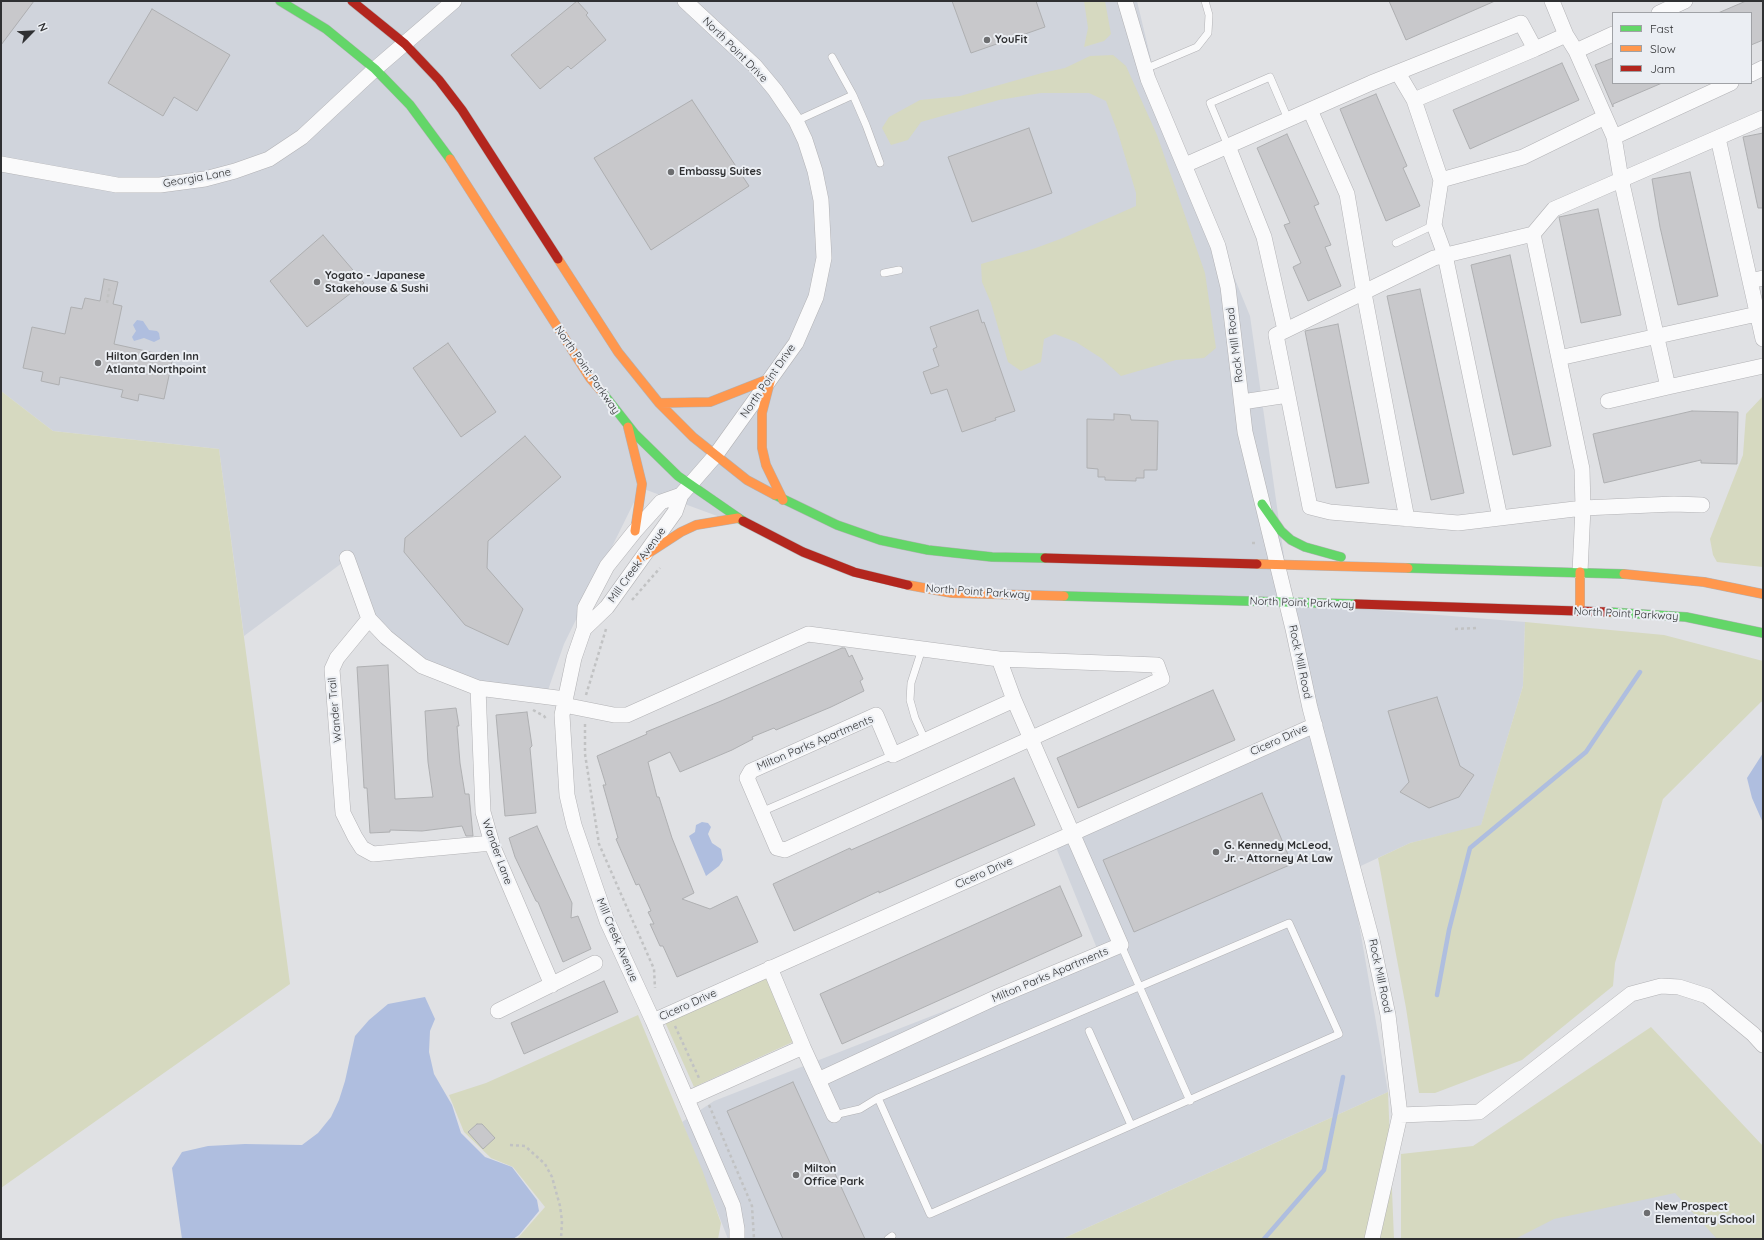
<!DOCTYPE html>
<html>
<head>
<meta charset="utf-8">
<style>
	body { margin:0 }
	#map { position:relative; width:1764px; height:1240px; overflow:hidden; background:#e0e1e4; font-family:Quicksand,sans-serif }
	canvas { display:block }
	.frame { position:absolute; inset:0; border:2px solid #2f3032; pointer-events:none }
	.legend { position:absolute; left:1612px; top:12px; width:140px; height:72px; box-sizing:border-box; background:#ebeef3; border:1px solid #a0a2a6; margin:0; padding:5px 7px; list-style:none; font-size:12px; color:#2f3032 }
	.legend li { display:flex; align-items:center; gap:8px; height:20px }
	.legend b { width:20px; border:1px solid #a0a2a6 }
	.north { position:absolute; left:12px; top:12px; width:40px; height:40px; -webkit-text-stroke:3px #ebeef3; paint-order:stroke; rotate:66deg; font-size:11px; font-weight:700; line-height:16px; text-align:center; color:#2f3032 }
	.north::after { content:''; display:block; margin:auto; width:14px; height:18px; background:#2f3032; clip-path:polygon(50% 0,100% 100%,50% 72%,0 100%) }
</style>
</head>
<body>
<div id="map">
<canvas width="1764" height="1240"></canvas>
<div class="frame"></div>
<ul class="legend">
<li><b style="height:5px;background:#63d668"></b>Fast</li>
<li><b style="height:5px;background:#ff974d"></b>Slow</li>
<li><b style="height:5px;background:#b3261e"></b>Jam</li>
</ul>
<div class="north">N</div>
</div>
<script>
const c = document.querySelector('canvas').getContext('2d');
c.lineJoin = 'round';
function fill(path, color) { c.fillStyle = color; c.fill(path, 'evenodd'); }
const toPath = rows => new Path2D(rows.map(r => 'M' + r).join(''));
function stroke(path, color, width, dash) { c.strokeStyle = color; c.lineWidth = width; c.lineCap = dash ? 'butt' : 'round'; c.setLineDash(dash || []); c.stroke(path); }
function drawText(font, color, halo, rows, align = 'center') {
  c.font = font + ' Quicksand,sans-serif'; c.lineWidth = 4; c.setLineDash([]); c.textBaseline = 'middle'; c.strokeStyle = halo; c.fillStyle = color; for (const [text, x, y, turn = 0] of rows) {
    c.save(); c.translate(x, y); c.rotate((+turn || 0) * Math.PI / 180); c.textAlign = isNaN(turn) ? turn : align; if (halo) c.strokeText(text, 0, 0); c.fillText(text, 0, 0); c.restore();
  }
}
fill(toPath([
	[1,1,1137,1,1159,93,1250,316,1291,606,1353,608,1525,622,1523,686,1481,826,1410,843,1350,871,1388,1092,1062,1239,728,1239,682,1122,714,1101,1098,951,1053,840,1317,722,1291,606,924,592,641,488,564,644,547,693,460,688,382,645,342,563,244,636,219,449,53,431,1,391],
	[1695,1186,1738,1239,1461,1239]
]), '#d0d4dc');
fill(toPath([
	[1084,1,1105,1,1111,34,1104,41,1084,47,1088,28],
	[1113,55,1126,66,1157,135,1205,273,1216,348,1204,358,1176,360,1121,376,1101,358,1076,342,1055,334,1044,339,1041,362,1021,371,1008,362,991,303,982,282,981,264,1033,249,1063,238,1136,206,1136,193,1118,133,1106,101,1089,93,1041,93,999,100,921,122,908,140,891,145,882,128,889,117,920,100,960,96,1042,73,1065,68,1090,56],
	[1,391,53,431,219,449,290,984,1,1188],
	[1763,396,1763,567,1717,562,1713,555,1710,539,1743,455,1746,414],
	[1525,622,1664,635,1763,661,1763,701,1761,702,1663,799,1615,963,1613,986,1522,1060,1435,1093,1419,1093,1406,1008,1378,858,1410,843,1481,825,1523,686],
	[766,977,795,1041,694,1087,665,1022],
	[638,1015,703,1172,721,1223,718,1239,517,1239,545,1207,513,1167,491,1158,464,1132,449,1095,486,1083],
	[1651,1027,1763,1146,1763,1239,1717,1239,1675,1193,1554,1219,1515,1239,1401,1239,1401,1154,1473,1146],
	[1388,1092,1394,1239,1062,1239]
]), '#d6d9c0');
fill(toPath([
	[137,320,143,321,149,330,157,331,159,333,160,339,154,342,144,338,134,341,132,337,136,331,133,325],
	[1763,753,1763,823,1752,798,1747,778],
	[702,822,708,823,711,827,708,834,712,843,721,849,723,860,719,866,706,876,689,836,695,832,696,825],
	[425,997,435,1019,430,1031,429,1052,434,1074,452,1105,461,1133,485,1157,512,1167,537,1200,539,1211,519,1235,513,1239,182,1239,172,1168,182,1152,208,1146,245,1144,302,1145,318,1133,331,1117,339,1100,345,1081,355,1036,369,1020,388,1004]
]), '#afbedf');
stroke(toPath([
	[1437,995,1449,930,1470,848,1586,752,1640,672],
	[1264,1239,1324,1170,1343,1077]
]), '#afbedf', 4.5);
const building = toPath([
	[1,1,34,1,1,45,1,1],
	[577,1,588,13,586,15,606,40,571,69,568,66,540,89,511,55,577,1],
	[952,1,1036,1,1045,27,971,53,952,1],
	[1389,1,1495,1,1406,40,1389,1],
	[1746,1,1763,1,1763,40,1751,45,1751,13,1718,13,1746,1],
	[152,9,230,55,197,111,174,97,163,116,108,83,152,9],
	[1613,58,1613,83,1662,83,1613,104,1613,107,1595,65,1613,58],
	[1562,63,1579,100,1470,149,1453,110,1562,63],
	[1376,94,1407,166,1403,168,1420,206,1386,221,1340,109,1376,94],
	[692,100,749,186,651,250,594,158,692,100],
	[1029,128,1052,193,972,222,948,157,1029,128],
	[1763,133,1763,208,1758,208,1743,137,1763,133],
	[1287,134,1319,204,1314,206,1331,245,1325,247,1341,286,1308,301,1293,267,1301,263,1284,225,1290,223,1257,148,1287,134],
	[1690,172,1718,296,1678,305,1660,227,1652,179,1690,172],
	[1598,209,1621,315,1581,323,1559,217,1598,209],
	[323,235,364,283,307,327,270,281,323,235],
	[1510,255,1551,446,1513,455,1471,265,1510,255],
	[104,279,118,282,113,304,122,306,114,344,173,357,164,399,139,394,138,401,121,397,123,390,60,377,59,385,41,381,43,372,23,368,32,327,65,334,71,307,82,309,85,298,100,301,104,279],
	[1420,289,1464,493,1431,500,1387,296,1420,289],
	[978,310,982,323,984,322,1015,411,995,418,996,420,962,432,947,389,931,394,923,372,939,366,933,349,937,347,930,327,978,310],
	[1338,324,1369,483,1336,488,1305,331,1338,324],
	[448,343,496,412,461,437,413,368,448,343],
	[1692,411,1738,412,1737,464,1701,463,1701,460,1604,483,1593,434,1692,411],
	[1114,414,1130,415,1131,420,1158,421,1157,470,1144,470,1144,478,1136,478,1136,481,1105,480,1105,477,1098,477,1098,469,1087,468,1087,419,1114,420,1114,414],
	[525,436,561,477,488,541,487,568,523,609,508,645,465,625,404,552,405,538,525,436],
	[842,648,845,648,849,657,852,655,863,679,860,681,864,691,831,707,776,730,774,728,752,737,753,739,732,750,680,772,670,752,648,762,657,797,659,797,672,838,694,893,682,899,710,909,737,896,758,942,677,977,663,946,660,946,650,924,654,924,648,912,651,911,639,884,636,885,616,839,618,838,603,785,606,785,597,756,647,734,646,732,721,701,842,648],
	[388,665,395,799,433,797,428,762,425,711,456,708,459,726,457,726,460,763,465,794,469,794,473,836,466,836,462,826,422,831,390,830,390,832,370,833,367,788,364,788,357,667,388,665],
	[1213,690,1235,740,1078,808,1057,758,1213,690],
	[1437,697,1460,766,1474,775,1459,797,1429,808,1400,792,1409,782,1388,711,1437,697],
	[527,712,532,746,530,748,536,813,505,816,496,715,527,712],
	[1014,778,1035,825,879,893,879,891,794,931,773,884,850,848,851,850,1014,778],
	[1262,793,1292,864,1134,932,1103,860,1262,793],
	[537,826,572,903,571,918,578,916,591,949,563,962,538,902,536,901,515,857,509,838,537,826],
	[1060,886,1082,936,842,1044,820,994,1060,886],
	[604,981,618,1012,524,1054,511,1023,604,981],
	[793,1082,865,1239,783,1239,727,1111,793,1082],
	[477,1124,482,1124,495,1138,483,1149,468,1132,477,1124]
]);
fill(building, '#c8c8cb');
stroke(building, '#aeafb1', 1);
const lane = toPath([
	[832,57,853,95,866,125,880,163],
	[1145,69,1197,47,1208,33,1209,15,1205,1],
	[796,121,853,95],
	[1228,146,1210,103,1270,77,1288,119],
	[1396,243,1434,225],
	[884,273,899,270],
	[922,649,911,683,910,700,915,718,925,740],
	[761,812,893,755],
	[1121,945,1190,1101],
	[1089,1031,1131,1125],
	[834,1115,860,1109,878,1098,1289,923,1339,1034,930,1214,878,1098],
	[888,1239,892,1236]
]);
const street = toPath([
	[1125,1,1148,79,1218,246,1228,287,1245,432,1293,629,1310,708,1372,940,1388,1015,1400,1115,1372,1239],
	[1552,1,1566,35,1576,51,1613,34],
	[1659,13,1685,1],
	[1535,49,1566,35],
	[1576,51,1614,137,1731,83],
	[1398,73,1414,100],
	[1751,74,1763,68],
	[1310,110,1347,194,1364,293,1407,519],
	[1614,137,1621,179,1668,387,1763,366],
	[1718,138,1750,281,1763,278],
	[1228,146,1264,237,1285,330],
	[1,164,117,185,160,185,205,179,235,171,269,159,302,137,375,69,454,1],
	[1185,165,1371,83,1521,23,1535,49,1414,100,1441,180,1434,225,1445,255,1500,518],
	[1441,180,1523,157,1605,117],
	[1533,234,1434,258,1276,335,1310,507,1330,512,1458,523,1583,508,1674,504,1702,505],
	[1750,281,1763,339],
	[1559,358,1757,314],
	[1608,401,1668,387],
	[1242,402,1288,395],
	[681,495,661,502,635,531,607,566,585,608,584,629,574,658,562,715,567,795,574,825,607,921,653,1021,733,1206,737,1229,737,1239],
	[347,558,369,619,386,637,422,666,478,688,565,699],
	[1580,572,1583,508,1582,469,1533,234,1554,209,1763,118],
	[369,619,337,658,332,669,343,813,355,837,362,848,373,854,492,843],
	[584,629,607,607,675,512,681,495,715,456,796,343,816,297,824,258,821,200,815,171,805,140,796,121,775,90,755,66,685,1],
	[478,688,483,812,493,847,552,985],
	[564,705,614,715,627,715,808,634,999,659,1157,665,1162,679,785,850,777,848,747,778,751,771,876,715,893,755,1014,700],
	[498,1011,595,963],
	[653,1021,1315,725],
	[803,1047,834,1115],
	[818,1080,997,997,1121,945,1014,700,999,659],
	[687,1099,803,1047,770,968],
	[1400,1115,1479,1112,1631,994,1661,986,1679,987,1707,996,1753,1034,1763,1045]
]);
const fast = toPath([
	[280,1,326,29,375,69,410,105,450,159],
	[602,392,635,434,678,476,743,521],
	[775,495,837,525,880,540,928,550,992,557,1045,558],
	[1262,504,1281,531,1291,540,1305,547,1341,557],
	[1408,568,1624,574],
	[1064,596,1356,604],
	[1609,612,1686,617,1763,633]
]);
const slow = toPath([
	[450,159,590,378,602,392],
	[558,259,618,352,659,403,693,437,747,480,775,495],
	[771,378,762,413,762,448,766,465,783,500],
	[659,403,710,402,771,378],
	[628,427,642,484,635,531],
	[641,558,681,532,696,525,738,518],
	[1257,564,1408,568],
	[1580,572,1580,611],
	[1624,574,1704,582,1763,594],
	[908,585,952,593,1064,596]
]);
const jam = toPath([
	[352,1,405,44,439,80,462,110,558,259],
	[743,521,803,552,854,572,908,585],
	[1045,558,1257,564],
	[1356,604,1609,612]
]);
stroke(lane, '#b2b2b5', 8);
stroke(street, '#b2b2b5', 16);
stroke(fast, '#b2b2b5', 10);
stroke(slow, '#b2b2b5', 10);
stroke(jam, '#b2b2b5', 10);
stroke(toPath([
	[107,303,110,285],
	[1252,543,1257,543],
	[632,600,660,568],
	[1455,629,1478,628],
	[586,695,606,629],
	[533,710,544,716,547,720],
	[585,724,585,754,599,844,654,969,655,988],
	[675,1026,699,1078],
	[709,1105,752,1206,754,1239],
	[510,1145,525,1146,545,1164,552,1177,560,1206,562,1221,561,1239]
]), '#c1c2c3', 2.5, [3, 3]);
stroke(lane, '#fafafb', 7);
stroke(street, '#fafafb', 15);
stroke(fast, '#63d668', 9);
stroke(slow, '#ff974d', 9);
stroke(jam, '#b3261e', 9);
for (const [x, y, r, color] of [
	[987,40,4,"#6d6e70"],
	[671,172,4,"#6d6e70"],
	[317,282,4,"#6d6e70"],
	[98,363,4,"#6d6e70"],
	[1216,852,4,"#6d6e70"],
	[796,1175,4,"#6d6e70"],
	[1647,1213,4,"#6d6e70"]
]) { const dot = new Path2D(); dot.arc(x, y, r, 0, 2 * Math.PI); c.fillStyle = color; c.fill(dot); stroke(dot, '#ebeef3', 1.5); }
drawText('bold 11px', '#2f3032', '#ebeef3', [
	["YouFit",995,40],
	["Embassy Suites",679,172],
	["Yogato - Japanese",325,276],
	["Stakehouse & Sushi",325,289],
	["Hilton Garden Inn",106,357],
	["Atlanta Northpoint",106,370],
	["G. Kennedy McLeod,",1224,846],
	["Jr. - Attorney At Law",1224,859],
	["Milton",804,1169],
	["Office Park",804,1182],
	["New Prospect",1655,1207],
	["Elementary School",1655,1220]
], 'left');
drawText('11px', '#2f3032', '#ebeef3', [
	["North Point Drive",735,50,45],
	["Georgia Lane",197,178,-10],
	["Rock Mill Road",1235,345,-97],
	["North Point Parkway",587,370,55],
	["North Point Drive",768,381,-55],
	["Mill Creek Avenue",637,565,-54],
	["North Point Parkway",978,592,4],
	["North Point Parkway",1302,603,2],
	["North Point Parkway",1626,614,3],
	["Rock Mill Road",1300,662,78],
	["Wander Trail",335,710,-95],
	["Cicero Drive",1279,740,-24],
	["Milton Parks Apartments",815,743,-23],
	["Wander Lane",497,852,70],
	["Cicero Drive",984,873,-24],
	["Mill Creek Avenue",617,940,67],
	["Milton Parks Apartments",1050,975,-23],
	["Rock Mill Road",1380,976,78],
	["Cicero Drive",688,1005,-24]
]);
</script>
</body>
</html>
